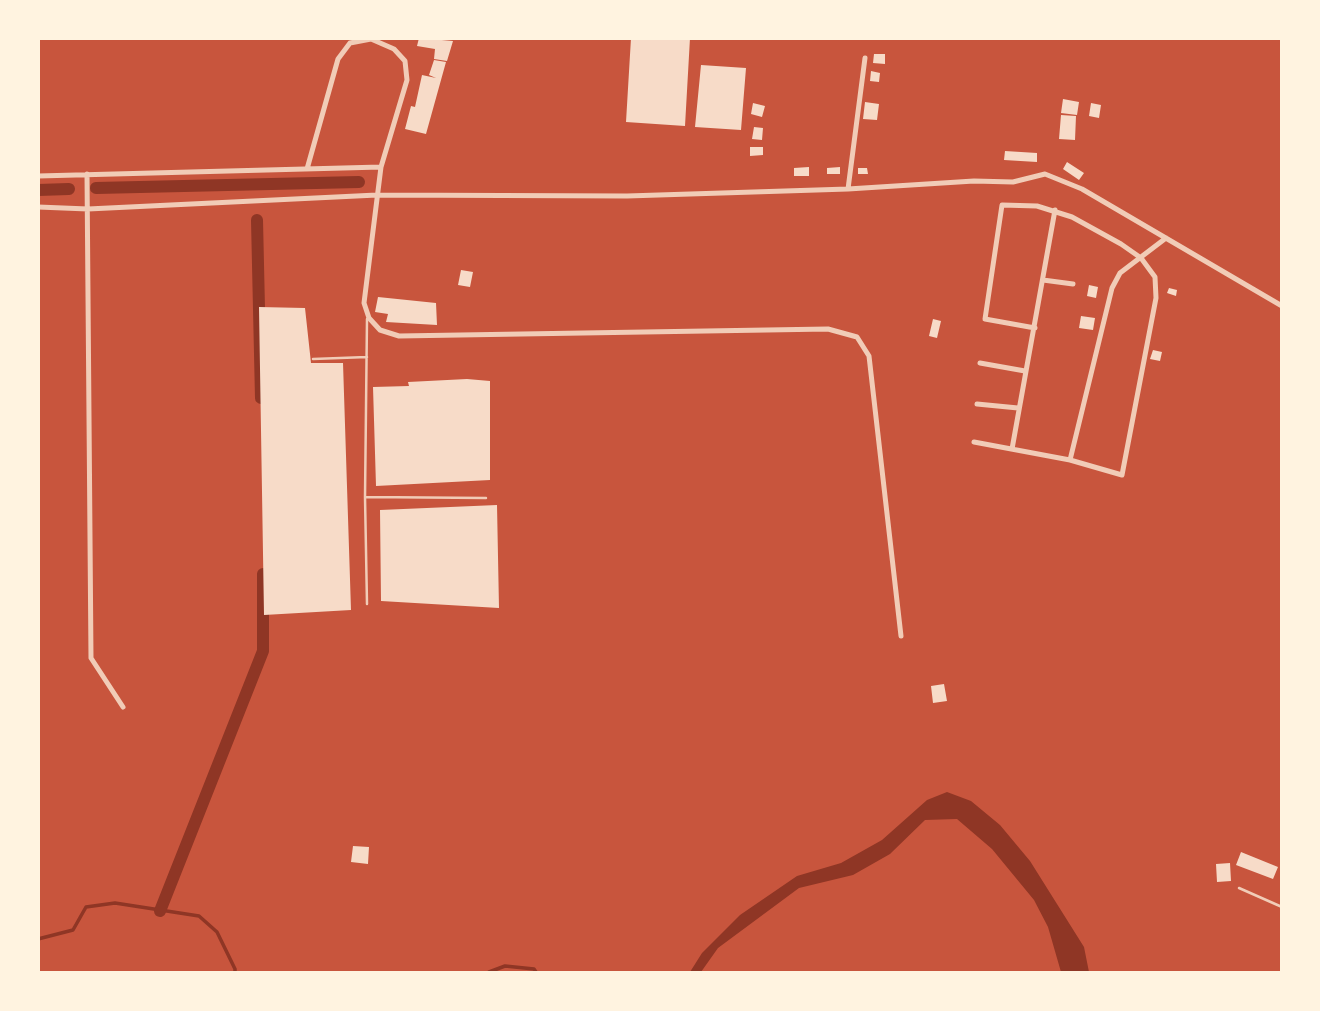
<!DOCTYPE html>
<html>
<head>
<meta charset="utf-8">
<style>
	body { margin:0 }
	#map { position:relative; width:1320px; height:1011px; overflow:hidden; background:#c8553d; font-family:Barlow,sans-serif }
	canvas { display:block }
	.frame { position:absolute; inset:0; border:40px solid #fff3e0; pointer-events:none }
</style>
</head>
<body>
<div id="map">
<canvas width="1320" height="1011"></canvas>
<div class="frame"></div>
</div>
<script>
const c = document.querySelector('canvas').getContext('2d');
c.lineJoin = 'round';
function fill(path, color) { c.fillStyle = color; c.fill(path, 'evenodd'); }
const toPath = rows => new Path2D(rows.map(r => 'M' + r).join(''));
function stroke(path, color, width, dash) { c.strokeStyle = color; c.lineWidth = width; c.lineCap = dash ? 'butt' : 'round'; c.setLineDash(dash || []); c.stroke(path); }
fill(toPath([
	[947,792,971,801,1000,825,1030,861,1084,947,1089,972,1061,972,1048,927,1034,900,992,849,957,819,925,820,890,854,853,875,799,888,718,948,701,972,690,972,702,953,740,915,797,876,841,863,882,840,927,800]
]), '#8f3625');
stroke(toPath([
	[38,939,73,930,86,907,115,903,199,916,217,932,235,969,235,972],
	[489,972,505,966,534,969,536,972]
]), '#8f3625', 3.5);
stroke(toPath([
	[96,188,359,182],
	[38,190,69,189],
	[257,220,261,398],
	[160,911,263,651,263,574]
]), '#8f3625', 12);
fill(toPath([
	[419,38,453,41,447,61,434,59,435,49,417,46],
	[631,38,690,38,685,126,626,122],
	[874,54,885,54,885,64,873,63],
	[434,60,446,62,426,134,405,129,411,106,415,107,422,75,436,78,429,75],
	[701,65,746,68,741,130,695,127],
	[871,71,880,73,879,82,870,81],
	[1063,99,1079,102,1077,115,1061,113],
	[865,102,879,104,877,120,863,119],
	[753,103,765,106,762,117,751,114],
	[1091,103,1101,105,1099,118,1089,116],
	[1061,115,1076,116,1075,140,1059,139],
	[754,127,763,128,762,140,752,139],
	[750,147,763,147,763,155,750,156],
	[1005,151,1037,153,1037,162,1004,160],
	[1067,162,1084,173,1079,180,1063,169],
	[809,167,809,176,794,176,794,168],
	[840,167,840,174,827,174,827,168],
	[858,168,867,168,868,174,858,174],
	[461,270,473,272,470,287,458,285],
	[1089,285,1098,287,1096,298,1087,296],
	[1169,288,1177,290,1176,296,1167,293],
	[378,297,436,303,437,325,386,322,388,314,375,312],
	[259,307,305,308,311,363,343,363,351,610,264,615],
	[1081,316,1095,318,1093,330,1079,328],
	[933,319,941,321,937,338,929,336],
	[1153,350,1162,352,1160,361,1150,359],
	[467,379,490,381,490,480,376,486,373,387,409,386,408,382],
	[497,505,499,608,381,601,380,510],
	[944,684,947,701,933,703,931,686],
	[353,846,369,847,368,864,351,862],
	[1241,852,1278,867,1273,879,1236,865],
	[1230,863,1231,881,1217,882,1216,864]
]), '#f7dbc8');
stroke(toPath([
	[367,319,365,497,367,604],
	[313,359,367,357],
	[365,497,486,498],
	[1239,888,1282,907]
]), '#f1ccb7', 2.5);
stroke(toPath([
	[307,169,338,59,350,43,371,39,394,49,405,61,407,80,381,167,364,303,369,318,380,330,399,336,828,329,857,337,869,356,901,636],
	[87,174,91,658,123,707],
	[38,176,381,167],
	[848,189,865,58],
	[38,207,88,209,377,195,627,196,848,189,974,181,1013,182,1045,174,1082,189,1282,306],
	[1043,280,1073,284],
	[980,363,1025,371],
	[977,404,1018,408],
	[974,442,1070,460,1122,475,1156,298,1155,277,1141,258,1121,244,1072,217,1037,206,1002,205,985,319,1035,328],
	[1012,449,1055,210],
	[1070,460,1112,288,1120,273,1166,238]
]), '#f1ccb7', 5);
</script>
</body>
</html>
